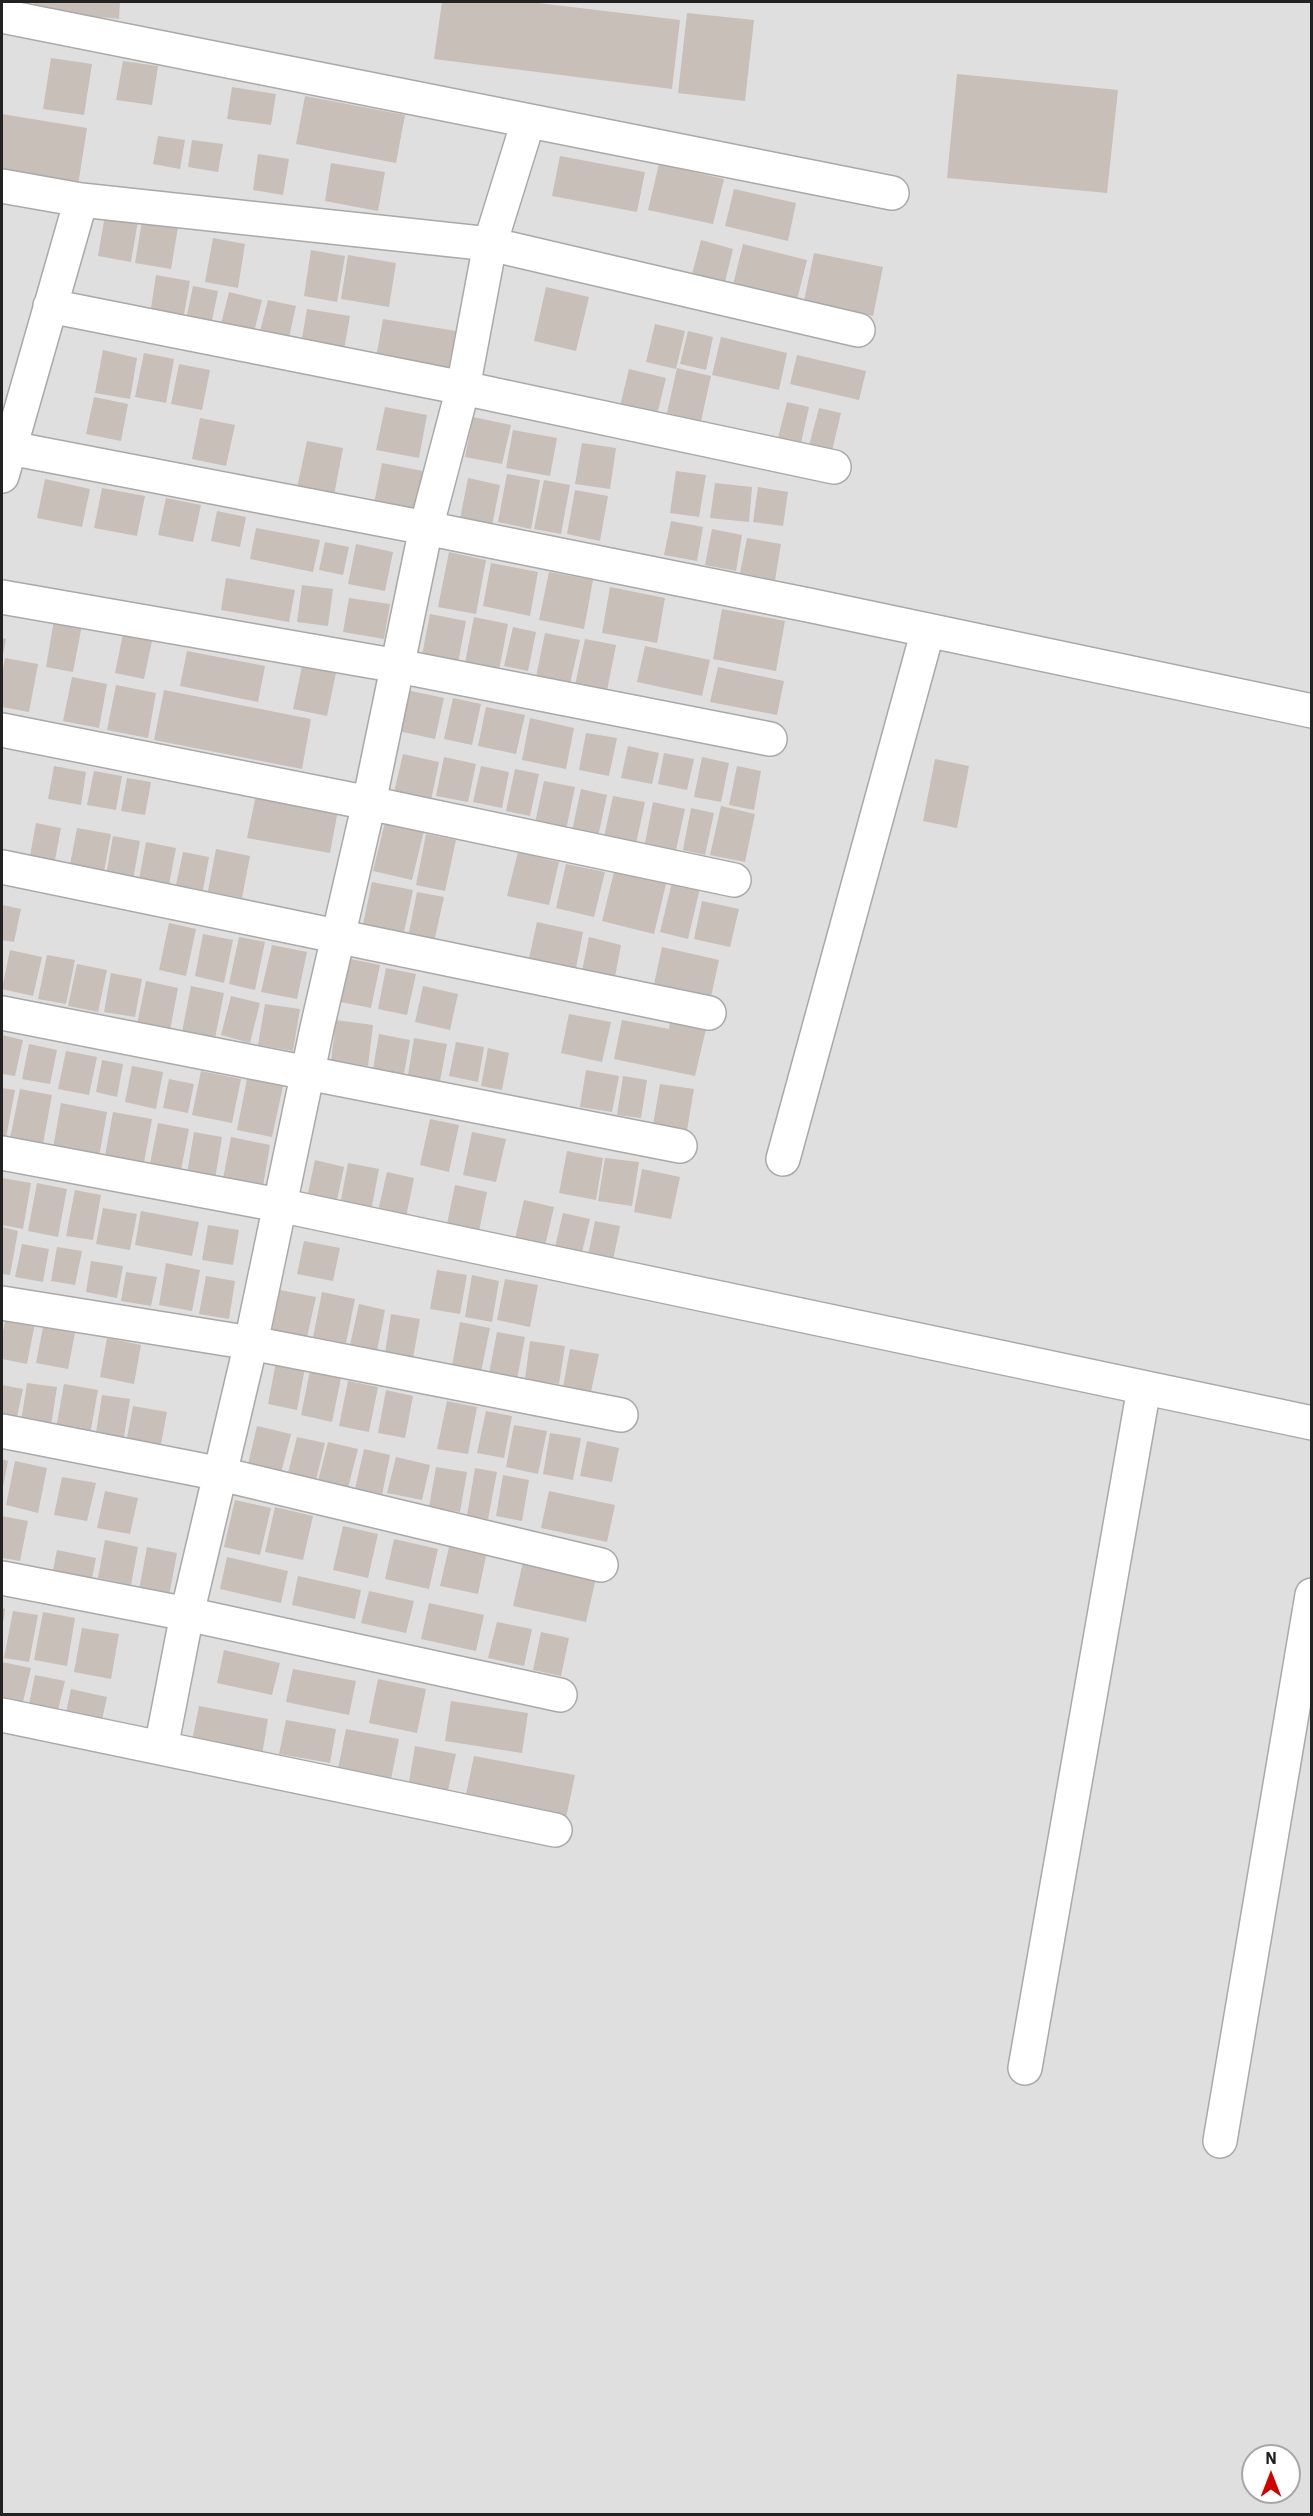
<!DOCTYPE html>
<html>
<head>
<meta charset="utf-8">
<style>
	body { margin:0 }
	#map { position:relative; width:1313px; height:2516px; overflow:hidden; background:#f2efe9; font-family:"IBM Plex Sans",sans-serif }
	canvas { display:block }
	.frame { position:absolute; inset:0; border:3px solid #222; pointer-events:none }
	.north { position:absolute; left:1241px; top:2444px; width:60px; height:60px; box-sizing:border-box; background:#fff; border:2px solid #a7a7a7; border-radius:50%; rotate:0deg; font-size:16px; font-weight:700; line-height:24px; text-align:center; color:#222 }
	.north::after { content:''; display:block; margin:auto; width:21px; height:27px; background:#d40000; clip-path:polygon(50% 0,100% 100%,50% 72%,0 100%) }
</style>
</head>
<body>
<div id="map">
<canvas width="1313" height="2516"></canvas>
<div class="frame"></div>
<div class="north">N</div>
</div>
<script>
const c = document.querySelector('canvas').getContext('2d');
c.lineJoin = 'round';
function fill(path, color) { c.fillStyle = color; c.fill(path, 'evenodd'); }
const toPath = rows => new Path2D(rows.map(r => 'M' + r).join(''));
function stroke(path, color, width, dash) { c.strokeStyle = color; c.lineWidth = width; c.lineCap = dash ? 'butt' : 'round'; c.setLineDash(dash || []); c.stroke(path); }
fill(toPath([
	[2,2,1311,2,1311,2514,2,2514],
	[1253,2456,1289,2456,1289,2492,1253,2492]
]), '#e0dfdf');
fill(toPath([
	[34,2,120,2,119,19,33,10],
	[442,2,530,2,680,20,672,89,434,59],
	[687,13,754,20,745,101,678,93],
	[51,58,92,64,84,115,43,109],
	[123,61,158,66,152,105,116,100],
	[957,74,1118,90,1107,193,947,178],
	[232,87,276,94,271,125,227,119],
	[305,96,405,115,396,163,296,144],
	[2,114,87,128,78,185,2,173],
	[158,136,185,140,180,169,153,164],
	[192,140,223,144,218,172,188,167],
	[258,154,289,159,283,195,253,190],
	[560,156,645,172,637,212,552,196],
	[331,163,385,172,378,211,325,201],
	[659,164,724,179,713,224,648,210],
	[734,189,796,203,788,241,725,226],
	[105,215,138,221,131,262,98,256],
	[142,221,178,227,171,269,135,263],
	[213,238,245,244,238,288,205,282],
	[701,240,733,249,723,290,690,282],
	[743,244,807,260,797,300,733,285],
	[311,250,345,256,337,302,304,296],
	[814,253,883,267,873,316,804,301],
	[348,255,396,263,389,307,341,299],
	[156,275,190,281,183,320,150,315],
	[193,286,218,291,211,325,186,320],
	[546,287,589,297,576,351,534,341],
	[229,292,262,300,252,340,219,332],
	[268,300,296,306,288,342,259,335],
	[307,309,350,316,344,350,301,344],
	[383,319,456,331,448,371,376,358],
	[655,324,685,331,676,369,646,362],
	[688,331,713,337,706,370,680,364],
	[721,337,787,353,779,390,712,375],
	[103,350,137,358,130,399,95,393],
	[144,353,174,359,166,403,135,397],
	[797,355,866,371,859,400,790,384],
	[179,364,210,370,202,410,171,404],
	[677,368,711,376,701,421,667,413],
	[629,369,666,378,656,419,619,410],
	[94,397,128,404,121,441,86,434],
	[787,402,809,407,801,443,778,438],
	[385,407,427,415,419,458,376,450],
	[819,408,841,413,832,451,809,446],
	[473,417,511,425,502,464,465,457],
	[200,418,235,425,226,466,192,459],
	[513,430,557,438,550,476,506,468],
	[307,441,343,448,334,495,297,488],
	[582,443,616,448,610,489,575,484],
	[382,463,428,472,420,513,374,504],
	[676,471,706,475,699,517,670,513],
	[507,474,540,480,531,529,498,522],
	[468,478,500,485,492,526,460,519],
	[45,479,90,489,82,527,37,518],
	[544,480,570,485,561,534,534,529],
	[715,483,752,487,749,522,710,518],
	[758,487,788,492,783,526,753,522],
	[102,488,145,496,137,536,94,528],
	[575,490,608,496,600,541,567,534],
	[166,498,201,505,193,542,158,535],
	[217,511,246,517,240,547,211,541],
	[671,521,703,527,697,561,664,555],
	[256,528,320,540,313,572,250,559],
	[712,529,742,535,736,571,705,565],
	[747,538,781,544,775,580,740,573],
	[325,542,349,547,343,575,319,570],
	[356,544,393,552,385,591,348,584],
	[449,552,486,560,476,614,438,607],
	[491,563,538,572,530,616,483,606],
	[549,572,593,580,584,629,539,620],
	[226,578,295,590,289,622,221,610],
	[302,585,333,589,328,626,297,622],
	[610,587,665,598,657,643,602,633],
	[349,598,390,604,384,639,343,632],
	[722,609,785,621,776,671,713,659],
	[430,614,466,621,458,663,422,655],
	[474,617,508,624,499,670,465,663],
	[54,620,82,625,73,672,46,667],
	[513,627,536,632,528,671,504,666],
	[545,633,580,640,570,684,536,677],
	[123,634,152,641,144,679,115,673],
	[2,638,6,639,3,654,2,654],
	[585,639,616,645,607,691,575,685],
	[645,646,710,660,702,696,637,682],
	[187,651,265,666,258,702,180,686],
	[5,658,38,664,29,712,2,707,2,675],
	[302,666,336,673,327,716,293,709],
	[718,667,784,681,777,715,710,702],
	[72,677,107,684,99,728,63,721],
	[116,685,156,693,148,738,107,730],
	[164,690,311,719,302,769,154,740],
	[407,690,444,698,435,739,398,731],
	[453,698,481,704,472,745,444,739],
	[486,707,525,715,516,754,478,746],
	[530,718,574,728,566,769,522,760],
	[586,733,617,738,609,776,579,770],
	[628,746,659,753,652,784,621,778],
	[664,753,694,759,687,790,658,784],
	[403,754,439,762,431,800,394,792],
	[444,757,476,764,468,802,436,796],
	[702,757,729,763,721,802,694,797],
	[935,759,969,766,957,828,923,821],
	[54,766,86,772,81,805,48,799],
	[481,766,509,772,502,808,473,802],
	[737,766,761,771,754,810,729,805],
	[515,769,539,774,530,816,506,811],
	[94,771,122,776,116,810,87,805],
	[127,778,151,782,145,815,121,811],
	[544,781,575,787,566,830,535,823],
	[581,789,607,795,598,837,572,831],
	[256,795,338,810,330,853,247,838],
	[613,796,645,802,636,844,604,837],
	[653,802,685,809,676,850,645,843],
	[721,806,755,814,745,862,710,855],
	[691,808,714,813,705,855,683,850],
	[385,822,424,831,412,880,373,871],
	[36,823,61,828,54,865,29,861],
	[77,828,111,834,104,872,70,865],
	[426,834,456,840,445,891,416,885],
	[113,836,140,841,133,880,106,875],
	[146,842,176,848,169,885,139,879],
	[216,849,250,856,242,898,208,891],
	[183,852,209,857,203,890,176,885],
	[518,852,559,862,549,905,507,896],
	[566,864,605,872,594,917,556,908],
	[615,868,667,880,654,934,602,921],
	[372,882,413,890,403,937,362,929],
	[672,882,700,888,688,939,660,932],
	[417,892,444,897,433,947,407,942],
	[702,901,739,909,730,947,694,939],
	[2,905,21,909,14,942,2,940],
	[537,922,583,932,575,973,528,963],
	[169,923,196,929,186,976,159,970],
	[203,934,233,940,224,983,195,976],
	[239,937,265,942,255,990,229,984],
	[589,937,621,945,614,982,581,976],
	[272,945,307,952,297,999,261,992],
	[662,947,719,960,710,1001,653,989],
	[10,950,42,957,33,996,2,989],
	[47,955,75,960,66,1004,38,999],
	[346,958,380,965,371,1008,336,1001],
	[77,964,107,970,98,1012,68,1006],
	[386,968,416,974,407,1015,378,1009],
	[111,973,142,979,135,1017,104,1012],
	[146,981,178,988,170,1030,137,1024],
	[191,986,224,993,215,1038,182,1032],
	[423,986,458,994,450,1030,415,1022],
	[231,996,260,1003,250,1043,221,1035],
	[265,1004,300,1009,293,1051,258,1045],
	[569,1014,611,1022,602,1062,561,1053],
	[336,1020,373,1025,368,1066,331,1061],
	[622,1020,669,1029,670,1022,706,1029,695,1076,614,1059],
	[379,1034,410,1040,404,1074,373,1069],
	[2,1035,23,1040,15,1076,2,1074],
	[414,1038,447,1044,440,1081,408,1075],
	[456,1042,484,1047,478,1082,449,1076],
	[29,1044,57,1050,50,1084,22,1079],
	[488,1048,509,1053,502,1090,481,1086],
	[66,1051,97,1057,89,1095,58,1089],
	[102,1060,123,1064,117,1097,96,1092],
	[132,1066,163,1072,156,1109,125,1102],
	[586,1070,619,1076,612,1112,580,1107],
	[201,1071,241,1079,232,1123,192,1115],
	[623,1076,647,1080,641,1118,617,1115],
	[169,1079,194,1084,188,1113,163,1108],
	[247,1079,283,1086,272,1137,237,1130],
	[660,1084,694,1089,687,1130,653,1125],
	[2,1088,15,1090,6,1138,2,1137],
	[20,1089,52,1095,43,1144,10,1138],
	[61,1103,107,1112,99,1157,53,1148],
	[113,1112,152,1119,143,1168,104,1161],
	[430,1119,459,1125,449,1172,420,1165],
	[158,1123,189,1129,180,1175,149,1169],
	[194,1132,222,1137,215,1179,187,1174],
	[472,1132,506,1139,496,1182,463,1175],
	[231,1137,270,1145,262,1192,222,1184],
	[567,1151,603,1158,596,1200,559,1193],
	[605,1158,639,1162,632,1206,598,1201],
	[315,1160,344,1167,337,1200,308,1193],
	[348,1163,379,1169,371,1211,340,1205],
	[642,1169,680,1177,671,1219,634,1212],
	[387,1172,414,1178,406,1217,378,1211],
	[2,1178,31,1183,23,1229,2,1225],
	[37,1183,67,1189,58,1237,28,1231],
	[455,1185,487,1192,479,1231,447,1224],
	[75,1190,101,1195,93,1240,66,1236],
	[524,1200,554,1207,545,1246,515,1239],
	[103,1208,137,1214,130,1250,96,1244],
	[141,1211,199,1222,192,1256,135,1245],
	[563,1213,590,1219,582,1252,555,1247],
	[595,1221,620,1226,613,1260,588,1255],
	[208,1225,239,1230,233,1265,202,1260],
	[2,1227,18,1231,10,1275,2,1274],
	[304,1241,340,1248,333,1281,297,1274],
	[22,1244,49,1249,43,1282,15,1277],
	[57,1247,82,1251,75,1285,51,1281],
	[91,1261,123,1266,117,1298,86,1292],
	[166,1263,200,1270,192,1311,159,1305],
	[437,1270,467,1275,460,1314,430,1309],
	[126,1272,157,1277,151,1306,121,1301],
	[472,1275,499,1281,492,1322,465,1317],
	[206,1276,235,1281,229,1319,199,1314],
	[505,1279,538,1285,530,1327,497,1320],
	[280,1290,316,1297,307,1337,272,1330],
	[322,1292,355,1299,346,1343,313,1337],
	[359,1304,385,1310,377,1351,350,1345],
	[391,1314,420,1319,413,1358,385,1353],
	[6,1317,35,1323,27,1364,2,1359,2,1336],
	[460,1322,490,1328,481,1372,452,1366],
	[43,1327,75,1333,68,1369,36,1363],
	[497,1332,525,1337,517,1379,489,1374],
	[107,1338,141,1345,134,1384,100,1377],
	[530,1341,565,1346,559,1384,525,1379],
	[570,1349,599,1354,591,1392,563,1387],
	[276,1362,305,1368,297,1410,268,1404],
	[310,1371,341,1378,332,1422,301,1415],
	[348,1381,378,1387,369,1432,339,1426],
	[27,1383,57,1387,50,1432,20,1428],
	[64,1384,98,1390,89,1440,55,1434],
	[2,1385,23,1389,15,1426,2,1423],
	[386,1390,413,1396,405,1438,378,1433],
	[102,1395,130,1399,123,1443,95,1439],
	[447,1401,477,1407,468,1454,437,1449],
	[133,1406,167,1412,160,1449,126,1443],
	[486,1411,512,1416,504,1458,477,1453],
	[514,1425,547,1431,538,1474,506,1467],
	[257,1426,291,1434,280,1477,247,1469],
	[550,1433,581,1438,573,1480,543,1474],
	[297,1437,325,1443,315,1484,287,1477],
	[587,1441,619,1448,612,1482,580,1476],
	[328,1442,358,1449,348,1488,318,1481],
	[364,1449,390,1455,382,1495,355,1489],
	[396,1457,430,1465,422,1500,387,1493],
	[2,1459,8,1461,3,1487,2,1486],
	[15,1461,47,1468,38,1513,6,1505],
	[436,1467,467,1472,460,1512,429,1507],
	[475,1468,497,1472,488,1519,467,1516],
	[503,1475,529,1480,522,1521,496,1516],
	[62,1477,96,1483,87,1521,54,1515],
	[105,1491,138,1498,130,1534,97,1528],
	[549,1491,615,1505,607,1542,541,1528],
	[235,1500,271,1508,260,1555,224,1547],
	[275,1507,313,1516,303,1560,265,1552],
	[2,1516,28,1521,20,1561,2,1558],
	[343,1526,378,1534,368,1578,333,1570],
	[394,1539,438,1549,429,1589,385,1579],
	[105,1540,138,1547,131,1585,98,1578],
	[147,1547,177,1553,169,1596,139,1590],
	[449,1547,486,1556,478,1594,440,1586],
	[57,1550,96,1558,92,1578,53,1570],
	[227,1557,288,1571,281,1603,220,1589],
	[523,1562,596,1578,586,1622,513,1606],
	[298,1576,361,1590,355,1619,292,1605],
	[369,1591,414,1601,406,1633,361,1623],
	[429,1603,484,1615,476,1651,421,1639],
	[2,1608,5,1609,3,1623,2,1623],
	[13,1611,38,1615,29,1662,4,1658],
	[43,1612,75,1618,67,1666,34,1660],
	[497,1622,532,1629,524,1666,488,1658],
	[82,1628,119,1634,111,1679,74,1672],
	[541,1632,569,1638,561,1676,533,1670],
	[224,1650,280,1663,272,1695,217,1683],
	[2,1662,31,1668,23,1702,2,1697],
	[293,1669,356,1681,349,1715,286,1702],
	[35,1675,65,1681,58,1710,29,1704],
	[378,1679,426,1689,417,1733,369,1723],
	[71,1689,107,1697,102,1720,66,1712],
	[451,1701,528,1713,522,1753,445,1741],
	[199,1706,268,1719,262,1755,192,1741],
	[286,1720,336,1729,330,1763,279,1754],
	[346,1729,399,1739,391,1779,338,1769],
	[415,1746,456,1754,447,1795,408,1788],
	[474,1756,575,1775,566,1818,465,1799]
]), '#c7bfb8');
const minor = toPath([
	[2,16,892,193],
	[2,186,81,200,490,244,858,330],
	[50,306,463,388,834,467],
	[10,448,426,528,813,606,1312,711],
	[2,476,81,200],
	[2,597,398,666,770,739],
	[2,730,369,803,734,880],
	[2,867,709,1013],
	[2,1013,680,1146],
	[2,1153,279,1205,1312,1423],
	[783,1159,928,630],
	[2,1303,251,1343,621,1415],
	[2,1431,221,1474,601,1565],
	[2,1578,187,1614,560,1695],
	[2,1715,555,1830],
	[161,1748,187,1614,251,1343,317,1028,369,803,426,528,463,388,490,244,528,122],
	[1025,2068,1144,1388],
	[1220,2141,1312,1595]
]);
stroke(minor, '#a9a9a9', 36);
stroke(minor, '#fff', 33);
</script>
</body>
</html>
